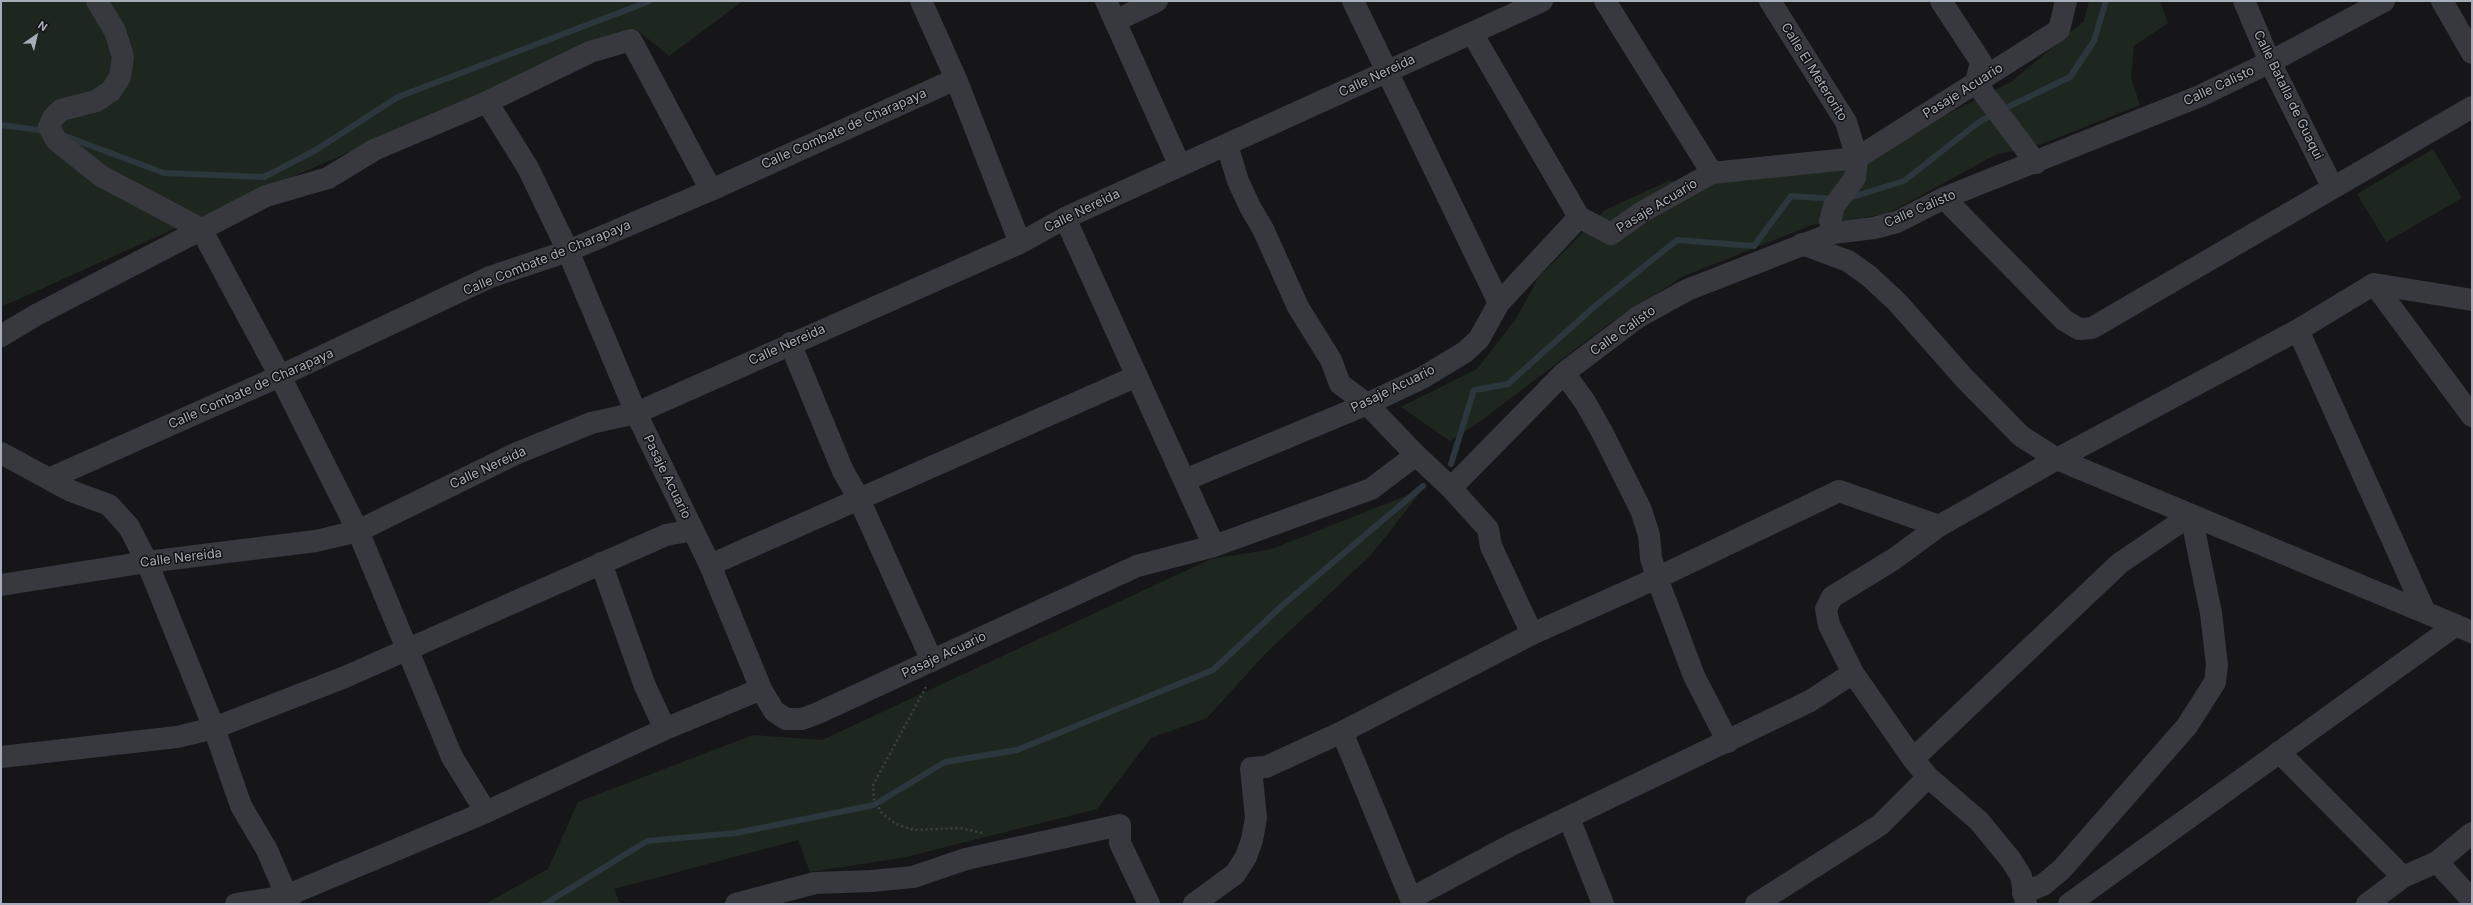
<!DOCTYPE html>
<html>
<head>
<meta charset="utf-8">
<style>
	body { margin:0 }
	#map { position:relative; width:2473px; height:905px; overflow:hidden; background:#161618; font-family:Inter,sans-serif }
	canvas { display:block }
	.frame { position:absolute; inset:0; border:2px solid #a8aeb9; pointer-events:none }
	.north { position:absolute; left:16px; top:16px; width:40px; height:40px; -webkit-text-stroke:3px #111113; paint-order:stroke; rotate:34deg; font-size:11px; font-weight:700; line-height:16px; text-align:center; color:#a8aeb9 }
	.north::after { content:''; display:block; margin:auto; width:14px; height:18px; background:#a8aeb9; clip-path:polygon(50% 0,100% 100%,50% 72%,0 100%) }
</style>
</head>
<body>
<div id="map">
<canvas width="2473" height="905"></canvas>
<div class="frame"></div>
<div class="north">N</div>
</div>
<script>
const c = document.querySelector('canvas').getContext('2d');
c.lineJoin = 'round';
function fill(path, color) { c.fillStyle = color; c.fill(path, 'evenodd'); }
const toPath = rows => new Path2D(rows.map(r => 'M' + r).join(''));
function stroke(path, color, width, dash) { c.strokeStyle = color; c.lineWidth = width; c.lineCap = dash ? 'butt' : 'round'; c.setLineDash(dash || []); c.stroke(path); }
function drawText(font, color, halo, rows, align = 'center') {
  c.font = font + ' Inter,sans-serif'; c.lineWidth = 3; c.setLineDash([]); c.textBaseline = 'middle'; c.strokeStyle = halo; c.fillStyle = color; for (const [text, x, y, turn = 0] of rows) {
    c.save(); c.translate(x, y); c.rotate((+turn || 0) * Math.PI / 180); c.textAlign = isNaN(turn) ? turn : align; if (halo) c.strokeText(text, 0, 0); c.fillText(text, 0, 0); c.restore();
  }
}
fill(toPath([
	[1,1,743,1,669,56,636,29,245,197,1,307],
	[2089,1,2160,1,2168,23,2134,46,2131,78,2140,105,2042,144,1995,155,1887,214,1812,225,1684,276,1610,323,1478,423,1450,441,1401,407,1477,369,1516,319,1538,278,1605,210,1668,181,1747,181,1839,163,1902,137,2011,82,2084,21],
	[2433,149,2462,198,2386,242,2357,194],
	[1423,489,1371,555,1264,655,1207,718,1151,738,1097,809,906,857,810,872,798,840,614,889,620,904,485,904,548,869,578,802,753,735,822,740,1211,559,1272,549]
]), '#1e271f');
stroke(toPath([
	[2008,107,2070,77,2094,41,2106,1],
	[1,125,47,131],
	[65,136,164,173,264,177,316,150,398,97,650,1],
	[1849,198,1904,181,1979,122,1988,117],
	[1451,464,1474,390,1508,384,1595,306,1677,240,1754,246,1791,196,1834,199],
	[545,904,647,841,736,833,874,805,945,762,1017,750,1213,670,1284,604,1423,486]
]), '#2c363d', 6);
stroke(toPath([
	[926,687,873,785,874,799,881,812,896,824,914,830,960,828,982,833]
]), '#3d4045', 2.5, [2, 3]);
stroke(toPath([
	[97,1,115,31,123,57,120,77,111,91,96,101,61,110,53,118,49,127,56,140,101,176,201,229,280,376,358,531,452,757,486,812],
	[921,1,956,79,1020,243],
	[1106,1,1180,166],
	[1353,1,1499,303],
	[1605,1,1712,173],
	[1770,1,1846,122,1857,158,1855,178,1834,206,1830,221,1833,233],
	[1941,1,1981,62,1976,83],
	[2244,1,2270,62,2333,188],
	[2442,1,2472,53],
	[1115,21,1157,1],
	[1472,33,1579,217],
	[1976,83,2036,163],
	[487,102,528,168,568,251,636,413,710,565,761,689,774,711,786,719,802,719,818,713,1137,566,1214,546,1371,489,1416,455],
	[1227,145,1238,181,1250,207,1263,229,1298,307,1331,360,1340,384,1367,404,1416,455,1451,488,1488,529,1491,546,1532,634],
	[1944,198,2064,320,2079,329,2092,328,2472,107],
	[1579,217,1611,234,1642,212,1712,173,1857,158,2059,30,2066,1],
	[1065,218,1214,546],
	[1802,244,1848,261,1869,276,1897,302,1965,379,2021,436,2057,459,2472,632],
	[2374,284,2472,300],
	[2298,330,2424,610],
	[1,336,36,315,266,196,328,178,374,150,487,102,590,52,631,40,711,190],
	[790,343,843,471,859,499,932,661],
	[1564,373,1585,402,1602,432,1641,510,1649,535,1651,558,1657,578,1694,676,1728,742],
	[1,453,71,491,109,505,129,527,147,562,214,728,241,806,267,850,290,904],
	[51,478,280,376,490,277,568,251,711,190,956,79],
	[1185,480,1367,404,1422,378,1465,352,1479,339,1499,303,1579,217],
	[1451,488,1564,373,1638,317,1687,290,1833,233,1874,228,1897,222,1944,198,2200,96,2270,62,2384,1],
	[601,563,645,686,665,729],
	[710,565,1137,376],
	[1,585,147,562,316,541,358,531,515,454,591,423,636,413,1020,243,1065,218,1542,1],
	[1342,732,1413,904],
	[2279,752,2403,877],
	[1,757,177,737,214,728,345,677,666,535,693,530],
	[1913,759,2120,563,2191,515,2211,613,2217,665,2215,682,2187,726,2062,869,2043,885,2023,893],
	[1569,818,1603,904],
	[2437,862,2472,900],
	[1412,898,1513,844,1810,701,1853,673],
	[236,904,286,896,486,812,665,729,761,689],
	[736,904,815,883,871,881,913,877,966,859,1120,825,1120,843,1149,904],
	[1194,904,1235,874,1246,857,1252,840,1256,818,1251,768,1266,767,1342,732,1532,634,1657,578,1839,491,1939,526],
	[1756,904,1880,825,1928,777],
	[2026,904,2021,876,2011,860,1979,821,1928,777,1913,759,1853,673,1829,625,1826,609,1832,597,1894,559,1939,526,2057,459,2298,330,2374,284,2472,416],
	[2069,904,2456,625],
	[2367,904,2403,877,2437,862,2472,833]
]), '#37393e', 22);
drawText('13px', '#a8aeb9', '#111113', [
	["Calle El Meterorito",1814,72,58],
	["Calle Nereida",1377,76,-25],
	["Calle Calisto",2219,86,-25],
	["Pasaje Acuario",1963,91,-32],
	["Calle Batalla de Guaqui",2288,95,64],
	["Calle Combate de Charapaya",844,129,-24],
	["Pasaje Acuario",1657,206,-31],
	["Calle Calisto",1920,209,-23],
	["Calle Nereida",1082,211,-26],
	["Calle Combate de Charapaya",547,258,-22],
	["Calle Calisto",1623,331,-35],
	["Calle Nereida",787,345,-24],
	["Calle Combate de Charapaya",251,389,-24],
	["Pasaje Acuario",1393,389,-26],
	["Calle Nereida",488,468,-25],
	["Pasaje Acuario",667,477,64],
	["Calle Nereida",181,558,-7],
	["Pasaje Acuario",944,655,-25]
]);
</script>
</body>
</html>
